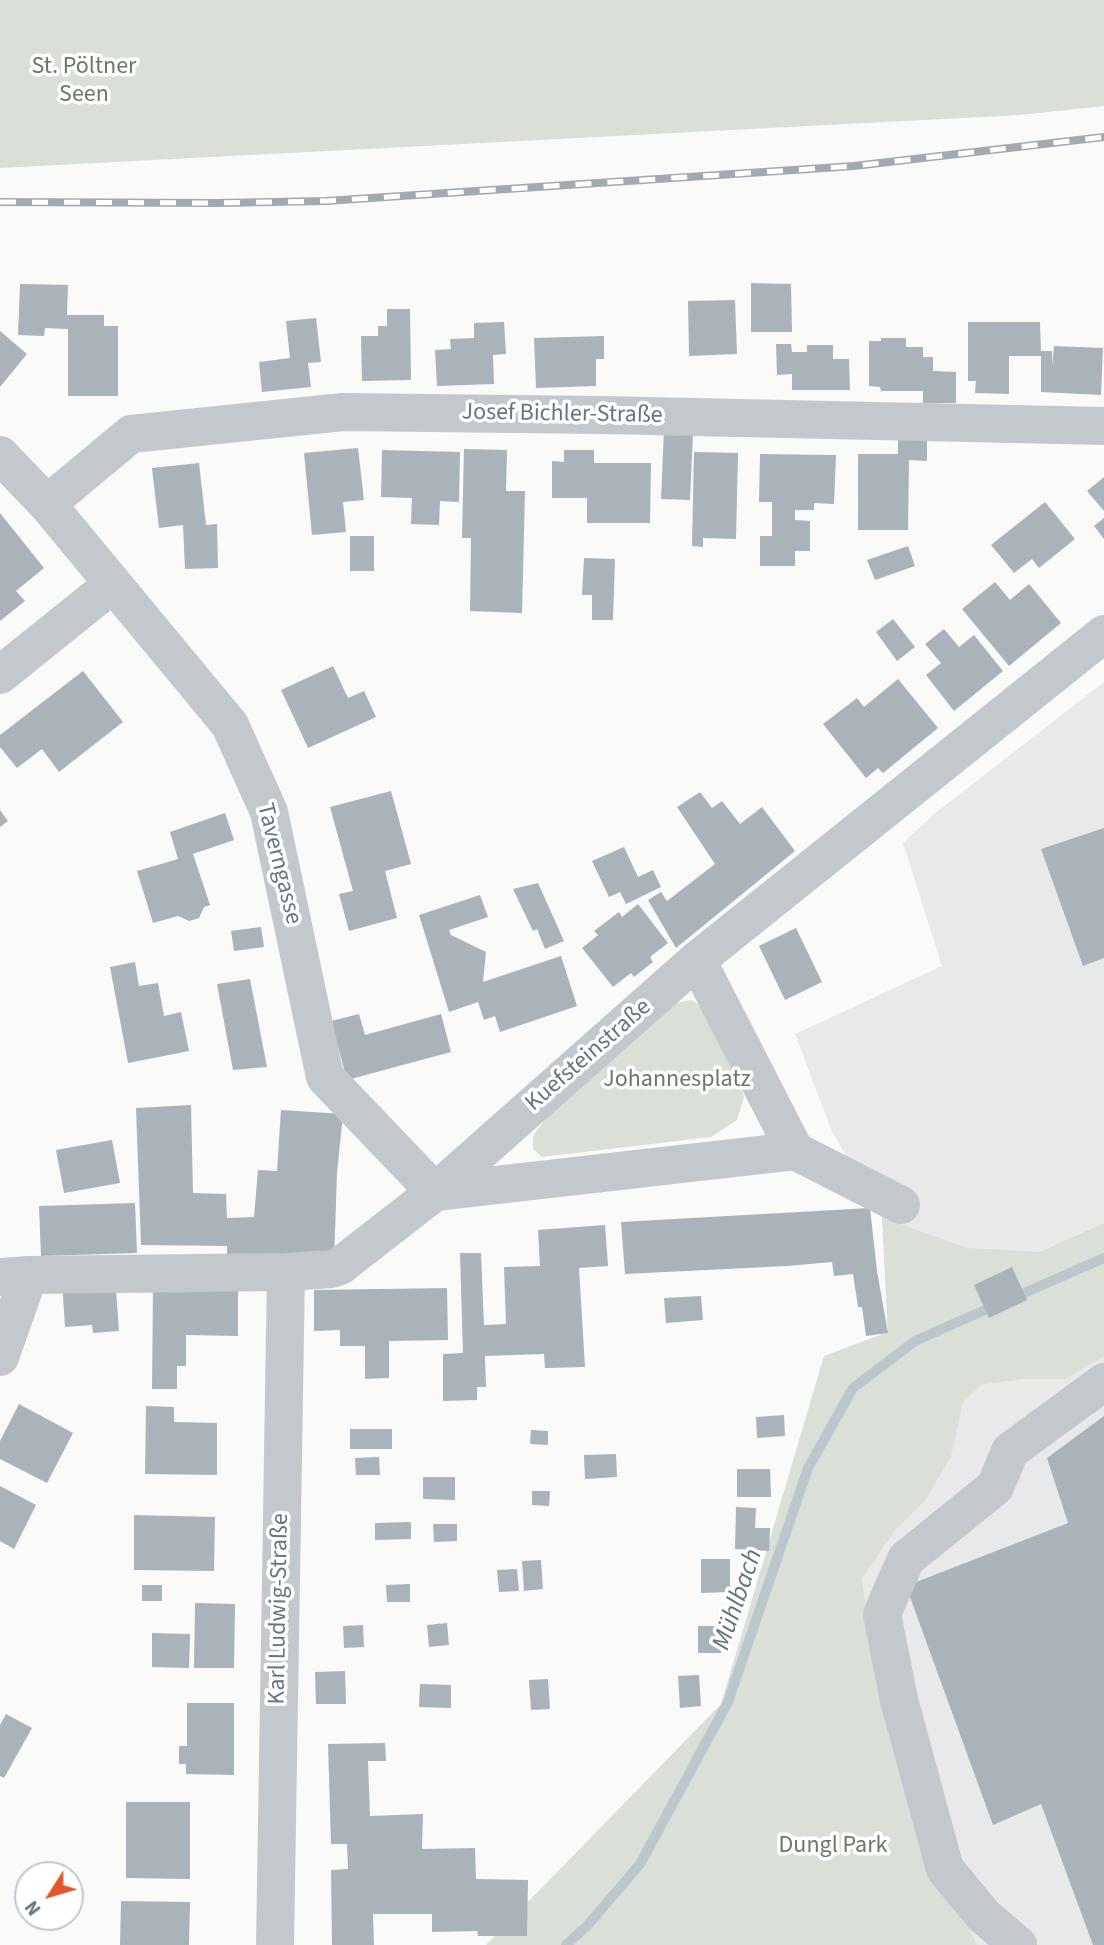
<!DOCTYPE html>
<html>
<head>
<meta charset="utf-8">
<style>
	body { margin:0 }
	#map { position:relative; width:1104px; height:1945px; overflow:hidden; background:#fafaf8; font-family:"Source Sans 3",sans-serif }
	canvas { display:block }
	.north { position:absolute; left:14px; top:1861px; width:70px; height:70px; box-sizing:border-box; background:#fff; border:2px solid #c1c8cd; border-radius:50%; rotate:233deg; font-size:19px; font-weight:700; line-height:28px; text-align:center; color:#657683 }
	.north::after { content:''; display:block; margin:auto; width:24px; height:32px; background:#e4572e; clip-path:polygon(50% 0,100% 100%,50% 72%,0 100%) }
</style>
</head>
<body>
<div id="map">
<canvas width="1104" height="1945"></canvas>
<div class="north">N</div>
</div>
<script>
const c = document.querySelector('canvas').getContext('2d');
c.lineJoin = 'round';
function fill(path, color) { c.fillStyle = color; c.fill(path, 'evenodd'); }
const toPath = rows => new Path2D(rows.map(r => 'M' + r).join(''));
function stroke(path, color, width, dash) { c.strokeStyle = color; c.lineWidth = width; c.lineCap = dash ? 'butt' : 'round'; c.setLineDash(dash || []); c.stroke(path); }
function drawText(font, color, halo, rows, align = 'center') {
  c.font = font + ' "Source Sans 3",sans-serif'; c.lineWidth = 7; c.setLineDash([]); c.textBaseline = 'middle'; c.strokeStyle = halo; c.fillStyle = color; for (const [text, x, y, turn = 0] of rows) {
    c.save(); c.translate(x, y); c.rotate((+turn || 0) * Math.PI / 180); c.textAlign = isNaN(turn) ? turn : align; if (halo) c.strokeText(text, 0, 0); c.fillText(text, 0, 0); c.restore();
  }
}
fill(toPath([
	[1104,682,1104,1945,977,1945,945,1869,875,1671,862,1577,888,1333,882,1218,832,1132,795,1034,942,966,903,843,934,814]
]), '#e8e9e9');
fill(toPath([
	[0,0,1104,0,1104,106,1020,115,0,168],
	[692,1000,713,1014,738,1071,744,1097,737,1120,711,1137,542,1157,533,1149,533,1136,549,1114,676,1003],
	[882,1218,968,1248,1040,1252,1104,1223,1104,1356,1065,1379,1025,1379,982,1384,963,1402,951,1456,926,1499,896,1529,862,1578,875,1671,945,1869,977,1945,486,1945,721,1704,824,1356,888,1332]
]), '#dadfd7');
stroke(toPath([
	[1024,1293,1104,1258],
	[566,1945,587,1926,640,1864,728,1702,808,1468,853,1388,915,1341,985,1310]
]), '#bbc7cb', 10);
fill(toPath([
	[751,283,791,284,792,332,751,332],
	[20,284,68,285,67,315,104,315,104,326,118,326,118,396,68,396,68,329,45,328,44,336,18,335],
	[735,300,737,354,689,356,688,301],
	[387,309,410,309,411,380,362,381,361,336,378,336,378,326,387,326],
	[316,318,321,362,308,363,311,387,262,392,259,362,290,358,286,321],
	[504,322,506,354,493,355,494,384,437,386,435,350,451,349,450,339,474,338,474,323],
	[968,322,1040,322,1041,351,1052,351,1052,366,1054,346,1103,348,1101,395,1041,392,1041,356,1009,356,1009,394,975,393,976,381,968,381],
	[0,331,27,354,0,387],
	[604,336,604,359,596,359,596,386,536,388,534,338],
	[881,338,906,338,906,347,923,347,923,357,933,357,933,371,956,372,956,403,923,403,923,391,881,391,880,387,869,386,869,341,881,341],
	[776,344,791,344,792,352,807,352,807,345,833,345,833,359,849,359,850,390,792,390,792,374,777,375],
	[664,430,693,432,690,500,661,499],
	[898,432,927,433,927,461,909,460,908,530,858,530,858,454,898,454],
	[358,448,364,500,343,502,346,532,312,535,304,453],
	[464,449,507,450,506,491,525,491,522,613,470,611,471,538,462,538],
	[382,450,460,452,459,502,440,501,439,525,411,524,412,498,381,497],
	[564,450,594,450,594,463,651,463,650,523,587,523,587,498,552,498,552,461,564,462],
	[694,452,738,453,736,539,703,538,703,547,692,546],
	[760,454,836,455,834,504,814,503,814,510,795,510,795,520,810,521,810,551,795,551,795,566,760,566,760,536,772,536,772,502,759,502],
	[199,463,206,525,217,524,218,568,185,569,183,525,159,528,152,468],
	[1104,477,1104,511,1087,491],
	[1045,502,1075,539,1039,568,1032,559,1014,573,991,545],
	[0,513,44,568,16,591,25,601,0,621],
	[1104,518,1104,539,1094,526],
	[350,536,374,536,374,571,350,571],
	[908,546,915,566,875,580,867,560],
	[584,558,615,559,613,620,592,620,592,595,582,595],
	[995,582,1010,600,1029,584,1061,623,1009,666,962,609],
	[893,619,915,647,897,661,876,632],
	[944,629,959,647,974,635,1003,671,954,711,926,675,941,663,925,644],
	[333,666,348,698,364,691,376,717,308,748,281,690],
	[83,671,123,722,59,772,42,749,17,768,0,747,0,735],
	[898,679,938,728,883,773,878,768,866,778,823,724,857,698,864,707],
	[391,791,411,864,385,871,397,918,349,931,339,894,353,891,330,807],
	[700,792,712,808,722,801,740,824,762,807,795,851,676,948,648,900,661,892,667,901,715,864,677,807],
	[0,810,8,821,0,827],
	[225,813,234,840,193,854,210,905,204,907,199,918,189,921,178,916,153,923,137,871,178,859,170,832],
	[1104,828,1104,958,1083,966,1041,849],
	[624,847,638,877,653,870,661,887,626,904,620,892,609,897,592,861],
	[538,883,564,941,545,949,537,929,533,931,513,889],
	[480,895,488,917,449,930,451,935,486,952,483,982,561,956,577,1006,500,1032,495,1016,484,1020,478,1002,449,1012,419,915],
	[638,904,668,943,650,957,653,962,634,977,631,973,613,987,582,948,598,935,594,931,619,912,622,917],
	[261,927,264,947,234,951,231,931],
	[796,928,822,982,785,1000,759,946],
	[135,962,139,986,158,983,164,1016,181,1012,189,1051,128,1063,110,967],
	[250,979,267,1067,233,1070,217,984],
	[359,1014,365,1035,441,1014,451,1052,347,1080,331,1021],
	[191,1105,193,1193,226,1194,227,1218,254,1217,258,1170,277,1171,281,1110,343,1114,337,1173,334,1262,227,1262,227,1246,141,1245,136,1108],
	[112,1140,120,1183,64,1193,56,1150],
	[135,1203,137,1253,41,1256,39,1206],
	[870,1208,877,1271,888,1333,866,1336,862,1307,858,1307,853,1274,834,1276,832,1262,787,1266,625,1274,621,1222],
	[605,1225,608,1266,579,1268,585,1367,545,1368,544,1354,485,1356,486,1387,477,1387,477,1400,443,1401,443,1354,463,1353,460,1253,481,1253,484,1325,506,1324,504,1267,540,1266,538,1230],
	[1012,1267,1027,1300,989,1318,974,1285],
	[115,1277,119,1331,93,1333,92,1325,65,1327,62,1281],
	[153,1286,238,1287,238,1336,186,1335,186,1366,177,1366,177,1389,152,1389],
	[447,1288,448,1340,389,1341,389,1378,365,1379,365,1346,340,1346,340,1330,314,1331,314,1290],
	[701,1296,703,1320,666,1323,664,1298],
	[19,1404,73,1433,47,1483,0,1459,0,1441],
	[146,1406,174,1407,174,1422,217,1423,217,1475,145,1474],
	[784,1415,785,1436,757,1438,756,1417],
	[1104,1416,1104,1945,1093,1945,1041,1804,993,1825,906,1586,1068,1523,1047,1458],
	[350,1429,392,1429,392,1449,350,1449],
	[531,1430,548,1431,548,1445,530,1444],
	[616,1454,617,1477,585,1479,584,1455],
	[379,1457,380,1475,356,1475,355,1458],
	[737,1469,770,1469,771,1497,737,1497],
	[423,1477,455,1477,455,1500,423,1499],
	[0,1486,36,1505,14,1549,0,1541],
	[532,1491,550,1491,549,1506,532,1505],
	[736,1507,756,1508,755,1528,770,1528,769,1551,735,1549],
	[134,1515,215,1517,214,1571,134,1570],
	[411,1522,411,1539,375,1540,375,1523],
	[433,1524,457,1524,457,1541,434,1542],
	[701,1559,730,1559,730,1592,701,1593],
	[541,1560,543,1589,524,1591,522,1561],
	[517,1569,519,1591,499,1592,497,1570],
	[410,1584,410,1602,387,1602,386,1585],
	[142,1585,162,1585,162,1601,142,1601],
	[195,1603,235,1604,234,1668,194,1668],
	[447,1623,449,1645,429,1647,427,1625],
	[363,1625,364,1647,344,1648,343,1626],
	[698,1626,721,1626,721,1653,698,1653],
	[152,1633,190,1634,189,1668,152,1667],
	[345,1671,346,1704,316,1704,315,1672],
	[699,1675,701,1706,680,1708,678,1676],
	[548,1679,550,1709,531,1710,529,1680],
	[420,1684,451,1685,451,1708,419,1707],
	[187,1703,234,1703,234,1775,186,1774,186,1764,179,1764,179,1746,187,1746],
	[6,1714,32,1728,4,1778,0,1776,0,1725],
	[385,1743,386,1761,368,1761,370,1816,423,1814,422,1849,475,1848,476,1879,528,1880,527,1936,478,1936,477,1931,432,1932,432,1914,373,1914,374,1945,332,1945,331,1870,348,1869,347,1844,331,1844,328,1744],
	[126,1802,190,1802,190,1879,126,1878],
	[121,1901,190,1902,189,1945,120,1945]
]), '#aab3b9');
stroke(toPath([
	[0,455,47,504,230,725,269,812,325,1077,435,1192],
	[47,504,131,434,343,412,603,415,1104,426],
	[0,675,113,584],
	[795,1151,901,1205],
	[435,1192,795,1151,697,960],
	[0,1277,29,1275,286,1272,332,1269,340,1266,435,1192,697,960,1104,634],
	[0,1357,29,1275],
	[275,1945,286,1272],
	[1018,1945,984,1916,945,1869,899,1700,882,1614,906,1559,995,1487,1010,1451,1104,1382]
]), '#c3c8cc', 38);
const rail = toPath([
	[0,202,217,203,326,201,854,166,1104,137]
]);
stroke(rail, '#a2aab0', 8);
stroke(rail, '#fff', 5, [16]);
drawText('24px', '#687a64', '#fff', [
	["St. Pöltner",84,68],
	["Seen",84,96],
	["Johannesplatz",677,1081],
	["Dungl Park",833,1847]
]);
drawText('24px', '#657683', '#fff', [
	["Josef Bichler-Straße",562,415,1],
	["Taverngasse",278,864,76],
	["Kuefsteinstraße",589,1056,-41],
	["Karl Ludwig-Straße",280,1609,-89]
]);
drawText('italic 26px', '#60757c', '#fff', [
	["Mühlbach",739,1600,-71]
]);
</script>
</body>
</html>
